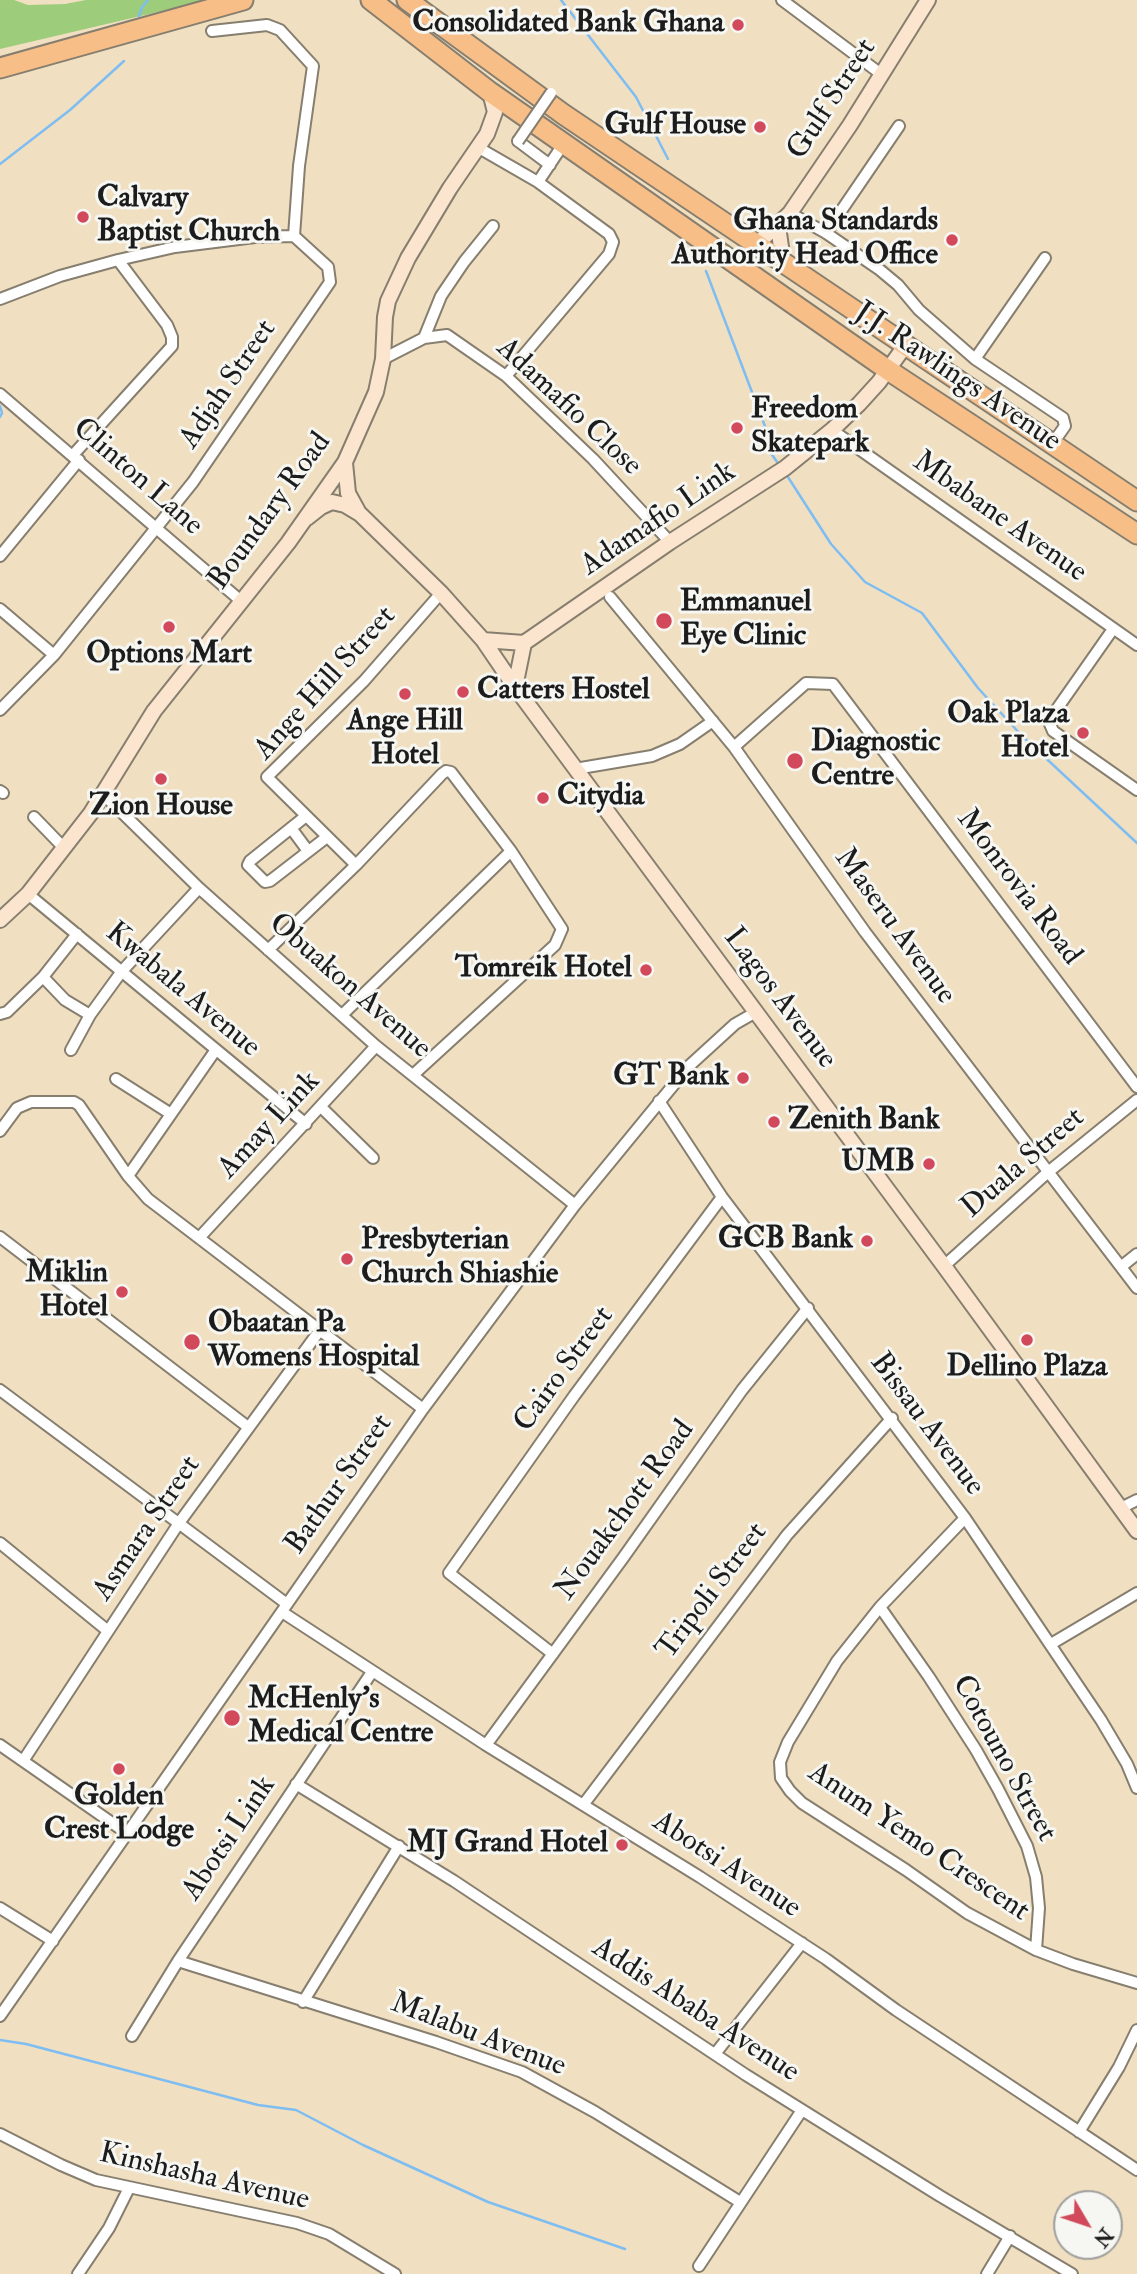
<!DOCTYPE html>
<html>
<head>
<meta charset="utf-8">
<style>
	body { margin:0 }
	#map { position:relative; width:1137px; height:2274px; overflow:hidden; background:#f1dfc1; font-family:"IM FELL Double Pica",serif }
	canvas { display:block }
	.north { position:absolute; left:1053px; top:2190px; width:70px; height:70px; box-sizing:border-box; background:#f6f6f2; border:2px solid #9f9f9c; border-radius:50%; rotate:129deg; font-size:19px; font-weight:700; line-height:28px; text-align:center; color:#1c1c1c }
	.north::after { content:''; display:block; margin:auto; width:24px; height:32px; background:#d1495b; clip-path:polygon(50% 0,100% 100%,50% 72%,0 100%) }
</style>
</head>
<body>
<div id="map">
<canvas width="1137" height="2274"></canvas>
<div class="north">N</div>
</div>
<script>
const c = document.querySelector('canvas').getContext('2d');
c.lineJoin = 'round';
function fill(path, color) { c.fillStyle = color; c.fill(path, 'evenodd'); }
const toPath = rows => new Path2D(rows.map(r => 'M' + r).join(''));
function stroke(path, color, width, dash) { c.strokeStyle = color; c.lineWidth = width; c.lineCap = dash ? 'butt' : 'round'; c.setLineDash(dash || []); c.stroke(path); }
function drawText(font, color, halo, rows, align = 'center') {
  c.font = font + ' "IM FELL Double Pica",serif'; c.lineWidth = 6; c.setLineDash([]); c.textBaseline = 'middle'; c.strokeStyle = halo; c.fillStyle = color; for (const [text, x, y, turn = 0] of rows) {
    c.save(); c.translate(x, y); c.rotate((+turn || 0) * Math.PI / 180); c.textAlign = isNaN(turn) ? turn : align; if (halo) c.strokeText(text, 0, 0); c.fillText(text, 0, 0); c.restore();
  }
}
fill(toPath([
	[0,0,14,0,28,5,65,4,86,0,209,0,0,49]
]), '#9dcd7b');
stroke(toPath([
	[561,0,636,97,668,159],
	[139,16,142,7,148,0],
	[0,164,70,110,124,61],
	[706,271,766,429,770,452,780,466],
	[0,406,2,413,0,417],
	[786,474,831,544,865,582,922,613,978,688,1022,736,1137,843],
	[0,2040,26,2044,258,2105,296,2110,363,2145,488,2202,625,2249]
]), '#7ebdf2', 2.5);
const street = toPath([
	[782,0,881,74],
	[212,31,267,25,280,30,313,66,299,166,294,236],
	[518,141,550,165],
	[479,148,538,182,609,234,613,242,609,254,506,376],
	[538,182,564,143],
	[790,213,826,233,880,270,898,285,919,310,975,359,1063,418,1065,426,1053,443],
	[826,233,899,126],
	[0,299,60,276,118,260,175,247,255,237,294,236,328,267,330,282,193,482,54,655,0,710],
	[424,338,441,296,464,262,493,226],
	[383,359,424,338,447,335,506,376,593,459,670,542],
	[975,359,1045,258],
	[0,394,241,601],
	[832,430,1137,645],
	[73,455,172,346,172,337,167,325,118,260],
	[0,556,79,460],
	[610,597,734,747,865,932,1137,1288],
	[0,609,54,655],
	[1113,629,1052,716,1050,724,1053,731,1137,790],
	[734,747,806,683,833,684,1137,1087],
	[575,769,652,756,680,744,713,721],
	[0,791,3,793],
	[103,794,199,888,376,1046,575,1205],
	[306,816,250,861,248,865,265,882,270,881,327,837],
	[34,817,64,848],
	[291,828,308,851],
	[356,865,267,777,364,681,441,593],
	[28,894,306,1124],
	[268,950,356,865,442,774,446,771,451,772,511,851,562,929,555,945,413,1075],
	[43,977,65,1000,90,1015],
	[0,1014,7,1012,43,977,77,934],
	[342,1015,511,851],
	[71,1050,90,1015,122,971,199,888],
	[116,1079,171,1114],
	[659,1101,722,1197,965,1518,1101,1720,1127,1764,1137,1788],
	[321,1107,373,1158],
	[0,1131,17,1108,31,1102,74,1102,79,1105,128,1176,148,1199,423,1409],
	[128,1176,215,1051],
	[0,1237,248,1427],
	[199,1238,376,1046],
	[944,1266,1047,1173,1137,1100],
	[1122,1266,1137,1254],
	[0,1390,287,1604],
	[1121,1508,1137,1500],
	[965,1518,880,1607,837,1661,788,1742,780,1762,781,1778,790,1791,802,1803,906,1870,967,1913,1036,1950,1073,1964,1137,1983],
	[0,1543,108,1631],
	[880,1607,929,1677,976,1750,998,1789,1027,1846,1036,1877,1039,1908,1036,1950],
	[282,1612,486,1745,700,1877,826,1959,896,2010,1137,2170],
	[1051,1644,1137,1593],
	[553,1654,449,1573,574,1396,722,1197],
	[0,1745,128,1834],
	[486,1745,623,1558,742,1390,808,1308],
	[23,1761,179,1523,320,1330],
	[296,1784,454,1881,746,2075,940,2196,1072,2274],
	[583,1805,787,1535,892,1418],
	[0,1908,53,1941],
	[178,1961,436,2042,522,2072,595,2112,740,2202],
	[303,2002,399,1846],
	[0,2016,423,1409,575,1205,689,1066,735,1024,756,1012],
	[132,2036,178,1961,372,1672],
	[715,2054,802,1943],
	[1079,2132,1119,2067,1137,2030],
	[0,2134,61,2165,96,2180,297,2223,329,2234,395,2274],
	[699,2266,802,2110],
	[78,2274,109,2228,129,2188],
	[987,2274,1010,2236]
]);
const secondary = toPath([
	[778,226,783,261],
	[757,244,790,213,850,125,928,0],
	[345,463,348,493,359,513],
	[307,518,321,507,332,502,345,505,360,514,441,593,483,640,515,687,944,1266,1137,1531],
	[483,640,524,643,670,542,785,468,832,430,859,404,879,382,905,346],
	[515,687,524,643],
	[0,920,28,894,91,813,154,711,288,543,345,462,376,392,383,359,385,317,388,301,408,258,450,188,487,134,495,112,490,92]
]);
const highway = toPath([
	[371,0,490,92,888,370,1137,534],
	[407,0,563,114,1137,501],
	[0,68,243,0]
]);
stroke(street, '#867e6e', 14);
stroke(secondary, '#867e6e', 18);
stroke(highway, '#867e6e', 23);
stroke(street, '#fff', 10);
stroke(secondary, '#fce5cf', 14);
stroke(highway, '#f7be88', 19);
const streetBridge = toPath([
	[518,141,551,93]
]);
stroke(streetBridge, '#867e6e', 14, []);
stroke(streetBridge, '#fff', 10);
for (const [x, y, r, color] of [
	[738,25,7,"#d1495b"],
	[760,127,7,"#d1495b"],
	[83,217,7,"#d1495b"],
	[952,240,7,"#d1495b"],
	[737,428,7,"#d1495b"],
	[664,621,9,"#d1495b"],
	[169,627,7,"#d1495b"],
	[463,692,7,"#d1495b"],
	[405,694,7,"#d1495b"],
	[1083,733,7,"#d1495b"],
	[795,761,9,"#d1495b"],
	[161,779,7,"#d1495b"],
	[543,798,7,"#d1495b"],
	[646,970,7,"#d1495b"],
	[743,1078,7,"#d1495b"],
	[774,1122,7,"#d1495b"],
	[929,1164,7,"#d1495b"],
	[867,1241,7,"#d1495b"],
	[347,1259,7,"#d1495b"],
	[122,1292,7,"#d1495b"],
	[1027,1340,7,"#d1495b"],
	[192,1342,9,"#d1495b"],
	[232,1718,9,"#d1495b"],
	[119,1769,7,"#d1495b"],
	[622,1845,7,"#d1495b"]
]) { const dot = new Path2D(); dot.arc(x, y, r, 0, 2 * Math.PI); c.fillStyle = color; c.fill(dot); stroke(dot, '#f6f6f2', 2.5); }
drawText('bold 30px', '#1c1c1c', '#f6f6f2', [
	["Consolidated Bank Ghana",724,25],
	["Gulf House",746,127],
	["Calvary",97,200,"left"],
	["Baptist Church",97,234,"left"],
	["Ghana Standards",938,223],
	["Authority Head Office",938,257],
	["Freedom",751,411,"left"],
	["Skatepark",751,445,"left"],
	["Emmanuel",680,604,"left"],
	["Eye Clinic",680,638,"left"],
	["Options Mart",169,656,"center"],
	["Catters Hostel",477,692,"left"],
	["Oak Plaza",1069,716],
	["Hotel",1069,750],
	["Ange Hill",405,723,"center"],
	["Hotel",405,757,"center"],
	["Diagnostic",811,744,"left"],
	["Centre",811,778,"left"],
	["Citydia",557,798,"left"],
	["Zion House",161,808,"center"],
	["Tomreik Hotel",632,970],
	["GT Bank",729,1078],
	["Zenith Bank",788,1122,"left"],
	["UMB",915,1164],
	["GCB Bank",853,1241],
	["Presbyterian",361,1242,"left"],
	["Church Shiashie",361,1276,"left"],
	["Miklin",108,1275],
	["Hotel",108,1309],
	["Obaatan Pa",208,1325,"left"],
	["Womens Hospital",208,1359,"left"],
	["Dellino Plaza",1027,1369,"center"],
	["McHenly's",248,1701,"left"],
	["Medical Centre",248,1735,"left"],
	["Golden",119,1798,"center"],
	["Crest Lodge",119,1832,"center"],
	["MJ Grand Hotel",608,1845]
], 'right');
drawText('30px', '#1c1c1c', '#f6f6f2', [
	["Gulf Street",833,100,-57],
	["J.J. Rawlings Avenue",957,378,34],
	["Adjah Street",229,385,-56],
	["Adamafio Close",568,408,43],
	["Clinton Lane",137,478,41],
	["Boundary Road",271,512,-54],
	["Mbabane Avenue",999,518,35],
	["Adamafio Link",659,520,-34],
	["Ange Hill Street",326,684,-48],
	["Monrovia Road",1018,888,53],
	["Maseru Avenue",894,927,54],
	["Obuakon Avenue",349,987,41],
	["Kwabala Avenue",182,991,40],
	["Lagos Avenue",779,999,53],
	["Amay Link",270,1126,-47],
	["Duala Street",1024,1164,-41],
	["Cairo Street",565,1370,-54],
	["Bissau Avenue",926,1425,53],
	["Bathur Street",340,1485,-55],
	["Nouakchott Road",626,1511,-54],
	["Asmara Street",148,1529,-56],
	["Tripoli Street",713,1592,-53],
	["Cotouno Street",1003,1759,61],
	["Abotsi Link",230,1839,-56],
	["Anum Yemo Crescent",918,1843,34],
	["Abotsi Avenue",726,1866,33],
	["Addis Ababa Avenue",695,2011,33],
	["Malabu Avenue",478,2036,21],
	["Kinshasha Avenue",204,2178,13]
]);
</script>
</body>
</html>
